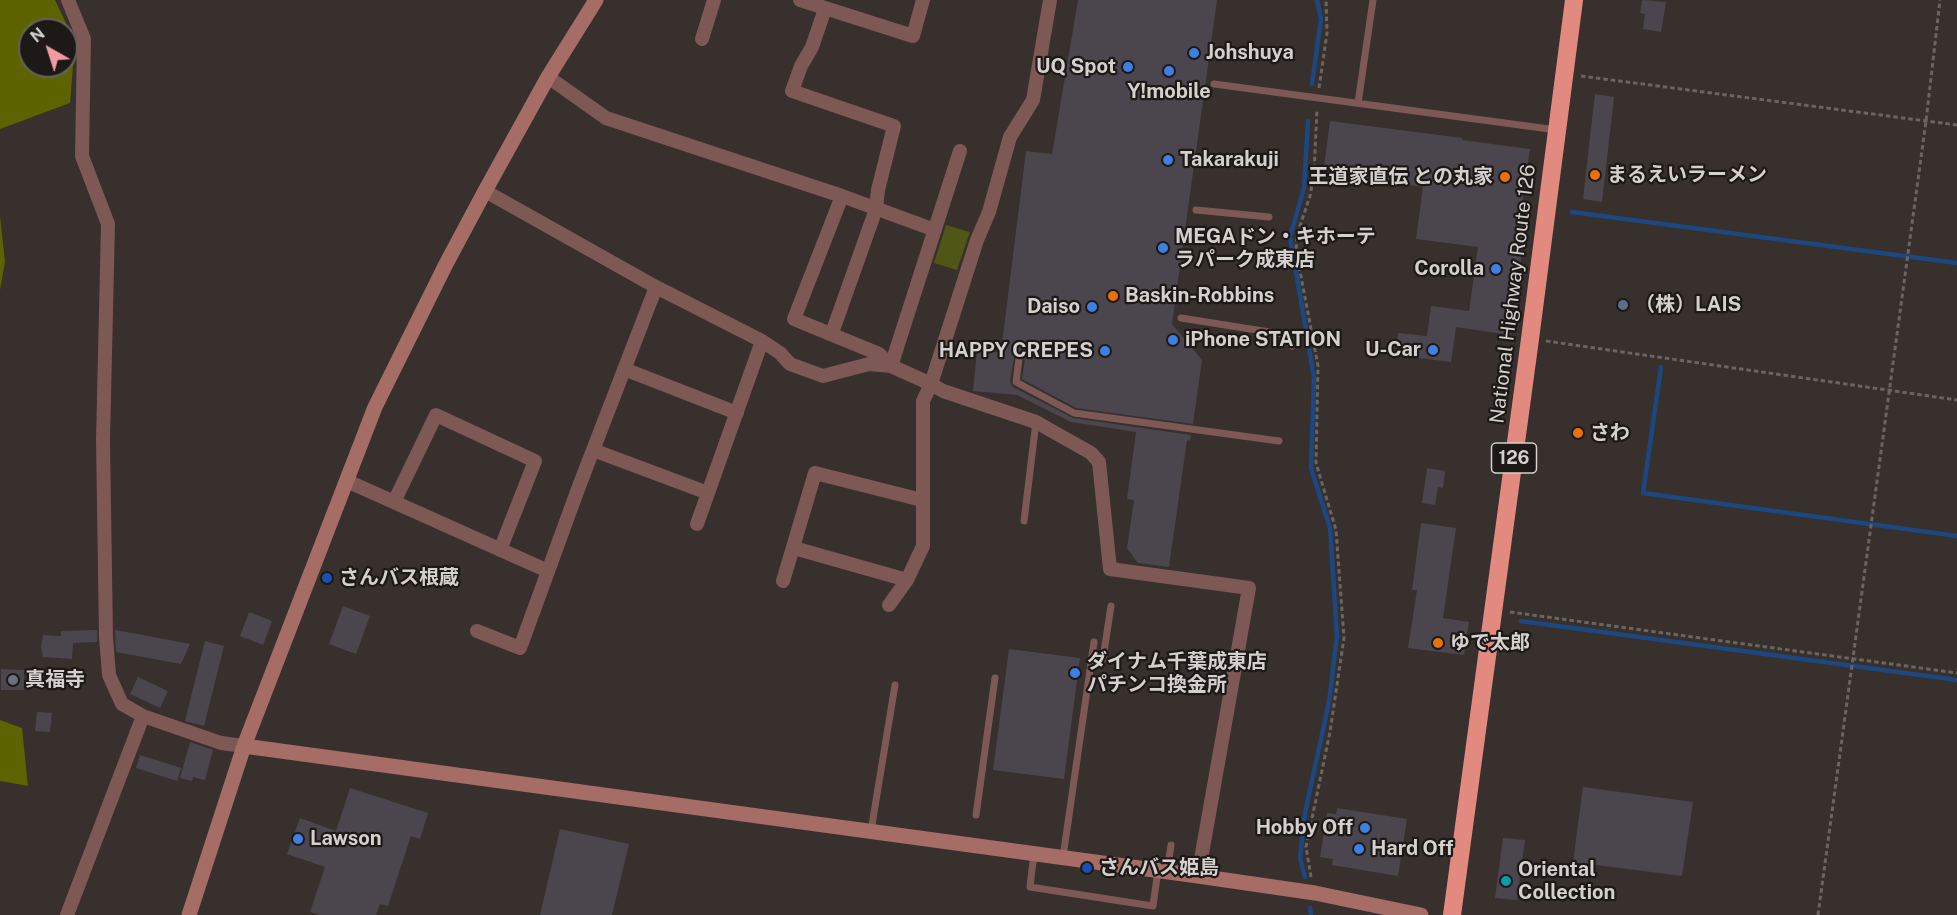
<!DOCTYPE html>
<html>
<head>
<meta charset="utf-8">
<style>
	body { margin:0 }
	#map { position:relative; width:1957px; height:915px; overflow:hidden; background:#37302c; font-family:"Public Sans",sans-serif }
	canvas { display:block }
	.north { position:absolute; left:18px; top:18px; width:60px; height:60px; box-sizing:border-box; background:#1c1917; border:2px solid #666260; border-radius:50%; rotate:321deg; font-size:16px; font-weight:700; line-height:24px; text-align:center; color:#d5d0ce }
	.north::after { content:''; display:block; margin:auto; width:21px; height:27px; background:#f49aa4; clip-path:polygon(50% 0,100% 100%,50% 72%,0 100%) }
</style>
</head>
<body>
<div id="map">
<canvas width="1957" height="915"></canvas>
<div class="north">N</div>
</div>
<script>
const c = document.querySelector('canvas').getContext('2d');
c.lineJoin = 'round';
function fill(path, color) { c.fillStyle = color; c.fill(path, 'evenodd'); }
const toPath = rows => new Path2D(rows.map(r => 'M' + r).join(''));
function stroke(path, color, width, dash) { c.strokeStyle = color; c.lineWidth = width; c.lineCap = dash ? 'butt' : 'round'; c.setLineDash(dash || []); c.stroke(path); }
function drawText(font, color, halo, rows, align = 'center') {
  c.font = font + ' "Public Sans","Noto Sans JP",sans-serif'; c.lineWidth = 4.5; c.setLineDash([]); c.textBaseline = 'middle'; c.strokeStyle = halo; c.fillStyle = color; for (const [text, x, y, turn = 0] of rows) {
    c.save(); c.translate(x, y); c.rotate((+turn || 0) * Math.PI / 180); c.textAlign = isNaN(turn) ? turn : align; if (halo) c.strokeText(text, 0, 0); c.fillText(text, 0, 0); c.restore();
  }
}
fill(toPath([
	[946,225,970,232,957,270,934,263]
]), '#505615');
fill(toPath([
	[0,0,55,0,75,42,70,103,0,129],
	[30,30,66,30,66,66,30,66],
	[0,216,5,262,0,290],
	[0,720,22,728,28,786,0,781]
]), '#5c6300');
stroke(toPath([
	[1312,84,1321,19,1317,0],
	[1572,212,1957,263],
	[1661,367,1643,493,1957,536],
	[1521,621,1957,680],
	[1305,877,1300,858,1305,813,1329,702,1337,636,1330,528,1311,468,1314,377,1290,237,1304,188,1308,121],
	[1310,908,1311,915]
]), '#1d4781', 4.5);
fill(toPath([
	[1078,0,1217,0,1172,324,1202,360,1193,424,1076,408,1022,379,1025,359,1020,354,1016,354,1014,358,1010,381,1013,387,1073,418,1191,435,1190,441,1187,440,1169,567,1138,563,1127,548,1134,500,1127,499,1136,432,1071,422,1017,395,973,391,977,350,1001,352,1026,151,1052,154],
	[1642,0,1666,2,1661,32,1643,29,1645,14,1640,13],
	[1595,94,1614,97,1602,202,1583,199],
	[1330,121,1462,138,1462,140,1530,149,1521,211,1527,212,1511,335,1456,327,1451,362,1395,355,1398,333,1427,336,1431,306,1469,311,1478,247,1416,239,1423,187,1323,174],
	[1427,468,1445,471,1443,488,1438,487,1435,505,1422,503],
	[1421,523,1456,528,1443,618,1469,622,1464,655,1408,648,1417,590,1412,590],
	[343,606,370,616,356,654,329,644],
	[249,612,272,621,263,645,240,636],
	[97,630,97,642,73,643,72,659,43,657,41,647,43,635,61,636,61,631],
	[115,630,143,635,190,644,181,664,116,652],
	[205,641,224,646,204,726,185,721],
	[1009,649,1080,658,1064,779,993,770],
	[1,669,24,670,24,690,1,690],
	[138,677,168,691,160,708,130,694],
	[37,712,52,713,50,732,35,731],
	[190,742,213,750,205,780,193,777,192,781,180,778],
	[140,755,181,768,177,781,136,768],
	[1583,787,1693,802,1682,876,1573,862],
	[350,788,428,813,420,839,411,836,388,906,380,904,376,915,320,915,310,912,325,867,287,854,300,818,336,831],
	[1337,808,1407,819,1398,876,1332,865,1333,859,1320,857,1327,813,1336,814],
	[560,829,629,844,612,915,540,915],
	[1503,838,1525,840,1517,900,1495,898]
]), '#4b464d');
stroke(toPath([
	[1581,76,1957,125],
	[1319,88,1327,33,1326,0],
	[1546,341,1957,400],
	[1510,612,1957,673],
	[1311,877,1306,847,1330,732,1344,638,1336,530,1316,463,1318,366,1296,250,1297,235,1310,196,1314,173,1317,109],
	[1818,915,1926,121,1940,0]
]), '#6b6562', 3, [4.5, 3]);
stroke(toPath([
	[1214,84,1557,130],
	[1358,103,1373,0],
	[1196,210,1269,217],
	[1181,318,1282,334,1292,346],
	[1019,359,1016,382,1074,413,1279,441],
	[1024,521,1036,422],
	[1103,659,1111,606],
	[976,815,995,678],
	[871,831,895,685],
	[1034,853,1030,887,1153,906,1158,870],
	[1063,857,1094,642],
	[1167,871,1171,845]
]), '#7d5854', 7);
stroke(toPath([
	[68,0,84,39,82,156,108,224,103,440,106,637,109,675,122,704,143,716,221,743,244,746],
	[800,0,913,36,923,0],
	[1050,0,1033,100,1010,137,989,212,977,240,931,384,943,391,1036,422,1091,453,1099,462,1110,569,1249,588,1198,876],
	[825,9,812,47,801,66,792,91,894,126,878,190,876,209,832,333],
	[702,39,714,0],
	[548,77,606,118,842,196,935,230],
	[485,191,656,287,762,341,780,353,790,364,823,376,869,364,891,366,931,384,923,401,923,546,907,580,889,605],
	[842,196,794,319,879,354,891,366,960,151],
	[624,369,737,413],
	[593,450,708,493],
	[347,481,548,571],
	[394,502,436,415,535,461,500,550],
	[697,524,762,341],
	[794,548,907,580],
	[783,581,815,473,922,500],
	[477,631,520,648,578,489,656,287],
	[67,915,143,716]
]), '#7d5854', 14);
stroke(toPath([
	[244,746,1198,876,1315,893,1421,915],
	[189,915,244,746,375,407,446,264,485,191,548,77,596,0]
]), '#a66d66', 15);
stroke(toPath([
	[1452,915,1530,339,1574,0]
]), '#e28a80', 18);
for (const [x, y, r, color] of [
	[1194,53,6,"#3f7fe0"],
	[1128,67,6,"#3f7fe0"],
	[1169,71,6,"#3f7fe0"],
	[1168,160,6,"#3f7fe0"],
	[1595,175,6,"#e8710a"],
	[1505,177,6,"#e8710a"],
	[1163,248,6,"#3f7fe0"],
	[1496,269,6,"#3f7fe0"],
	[1113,296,6,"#e8710a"],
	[1623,305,6,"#5c6f8a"],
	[1092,307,6,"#3f7fe0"],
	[1173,340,6,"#3f7fe0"],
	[1433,350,6,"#3f7fe0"],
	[1105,351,6,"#3f7fe0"],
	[1578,433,6,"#e8710a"],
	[327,578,6,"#1a4fb4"],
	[1438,643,6,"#e8710a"],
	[1075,673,6,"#3f7fe0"],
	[13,680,6,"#6b7280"],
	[1365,828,6,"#3f7fe0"],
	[298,839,6,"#3f7fe0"],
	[1359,849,6,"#3f7fe0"],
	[1087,868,6,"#1a4fb4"],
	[1506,881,6,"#0f9aa8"]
]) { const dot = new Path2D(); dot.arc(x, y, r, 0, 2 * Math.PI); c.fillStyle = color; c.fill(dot); stroke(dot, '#1c1917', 2); }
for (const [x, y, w] of [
	[1514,458,45]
]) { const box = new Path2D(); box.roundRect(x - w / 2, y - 15, w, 30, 4.5); c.fillStyle = '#1c1917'; c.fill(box); stroke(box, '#d5d0ce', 1.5); }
drawText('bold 18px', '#d5d0ce', null, [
	["126",1514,458]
]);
drawText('bold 20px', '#d5d0ce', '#1c1917', [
	["Johshuya",1206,53],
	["UQ Spot",1116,67,"right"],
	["Y!mobile",1169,92,"center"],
	["Takarakuji",1180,160],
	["まるえいラーメン",1607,175],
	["王道家直伝 との丸家",1493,177,"right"],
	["MEGAドン・キホーテ",1175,237],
	["ラパーク成東店",1175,260],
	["Corolla",1484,269,"right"],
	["Baskin-Robbins",1125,296],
	["（株）LAIS",1635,305],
	["Daiso",1080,307,"right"],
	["iPhone STATION",1185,340],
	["U-Car",1421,350,"right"],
	["HAPPY CREPES",1093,351,"right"],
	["さわ",1590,433],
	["さんバス根蔵",339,578],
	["ゆで太郎",1450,643],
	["ダイナム千葉成東店",1087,662],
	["パチンコ換金所",1087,685],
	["真福寺",25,680],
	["Hobby Off",1353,828,"right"],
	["Lawson",310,839],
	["Hard Off",1371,849],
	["さんバス姫島",1099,868],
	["Oriental",1518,870],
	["Collection",1518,893]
], 'left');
drawText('20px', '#d5d0ce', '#1c1917', [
	["National Highway Route 126",1513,294,-83]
]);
</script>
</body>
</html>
